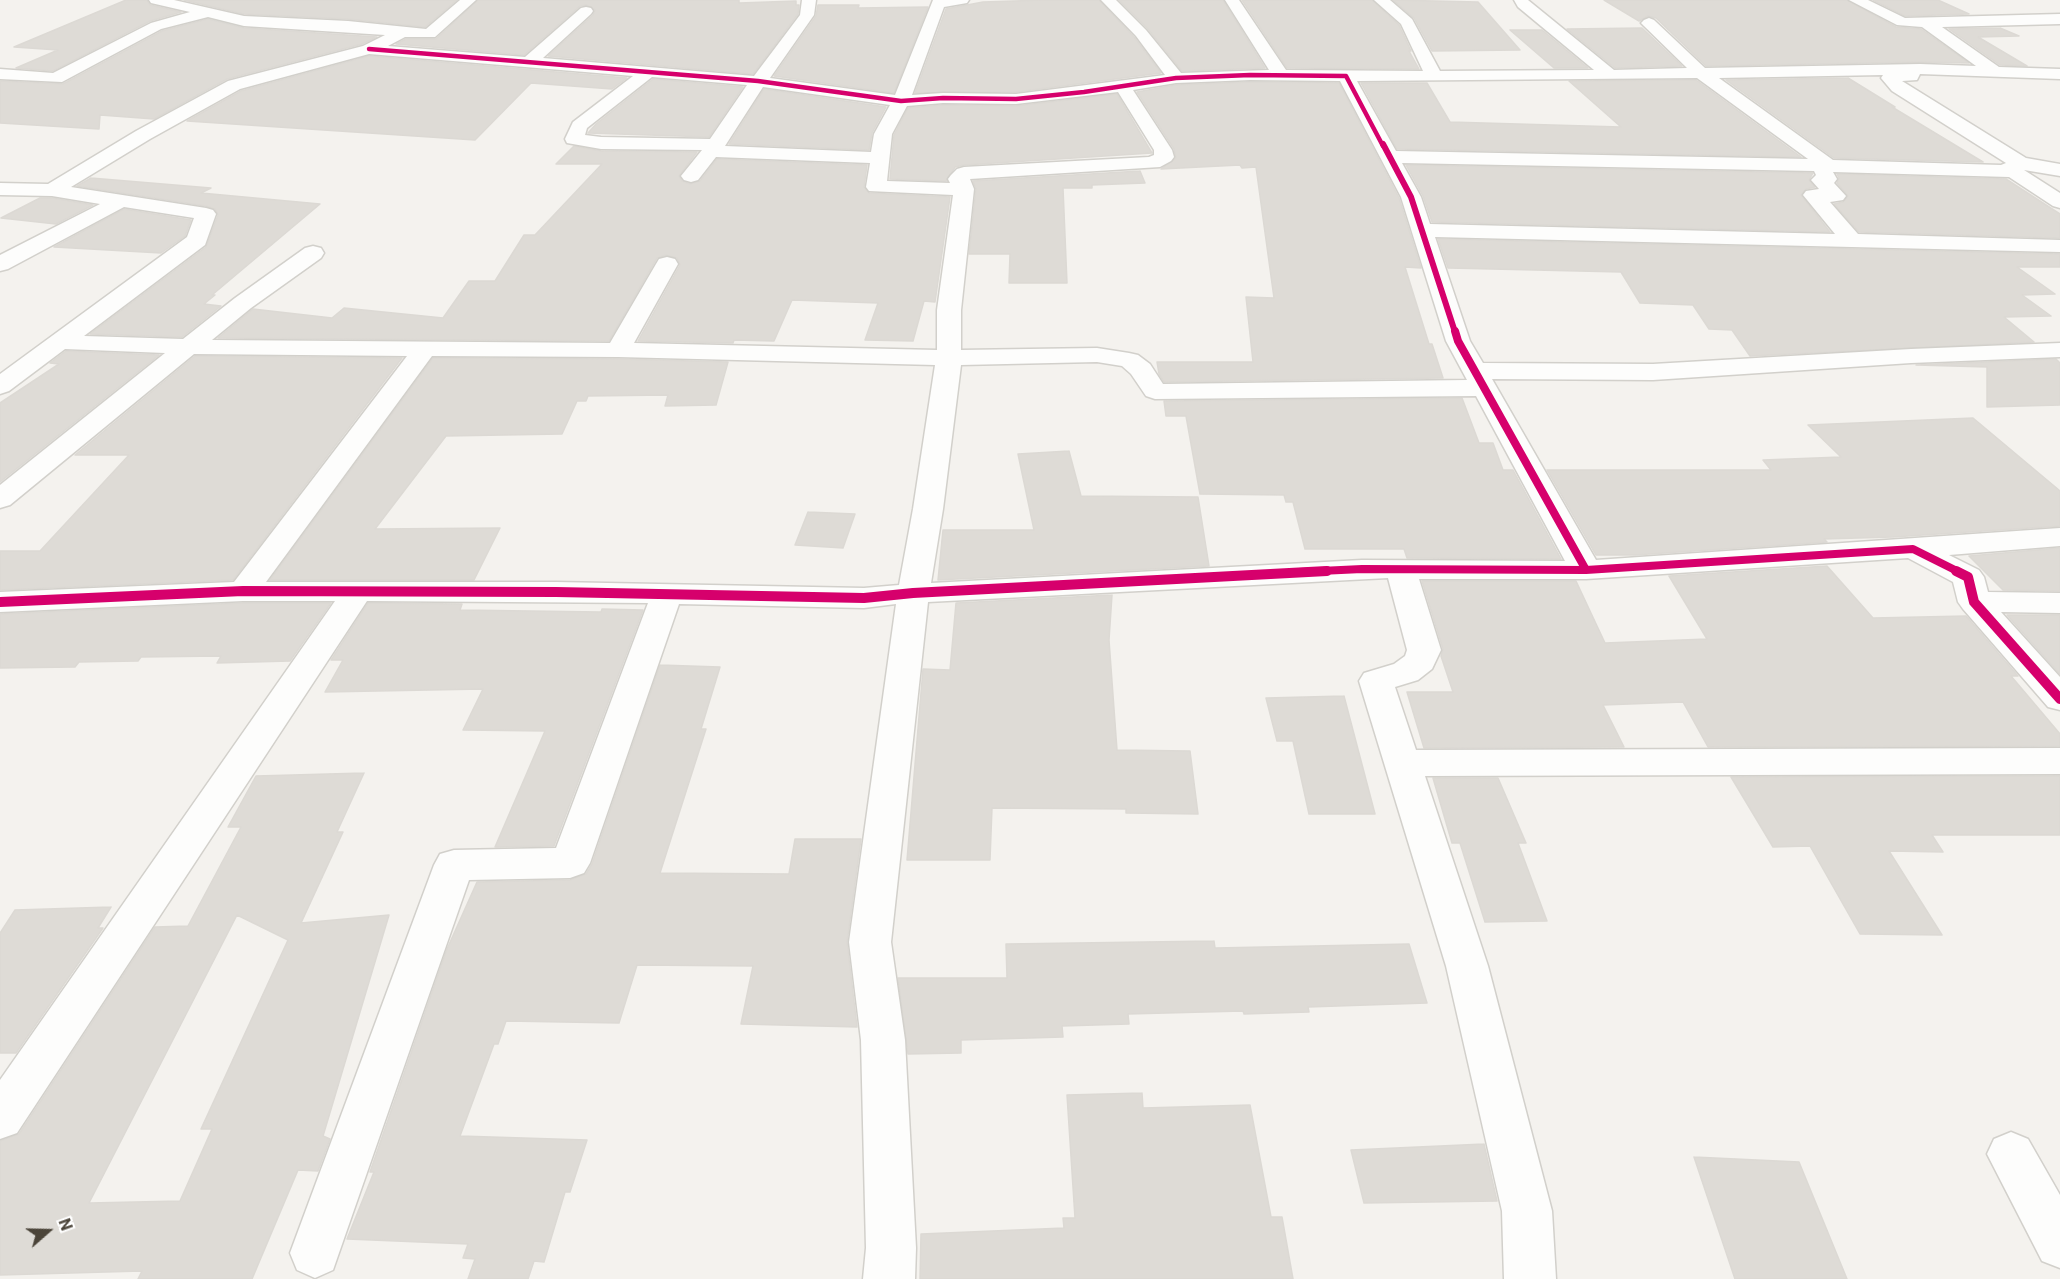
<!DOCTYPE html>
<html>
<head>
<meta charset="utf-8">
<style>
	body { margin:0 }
	#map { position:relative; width:2060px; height:1279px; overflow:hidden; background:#f4f2ee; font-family:Roboto,sans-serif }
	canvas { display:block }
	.north { position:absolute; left:18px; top:1201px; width:60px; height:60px; -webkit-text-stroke:4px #fff; paint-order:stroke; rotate:70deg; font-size:16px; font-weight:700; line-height:24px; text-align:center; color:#4b4439 }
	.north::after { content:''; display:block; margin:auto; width:21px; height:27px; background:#4b4439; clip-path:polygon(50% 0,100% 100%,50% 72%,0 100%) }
</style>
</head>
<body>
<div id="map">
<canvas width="2060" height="1279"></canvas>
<div class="north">N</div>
</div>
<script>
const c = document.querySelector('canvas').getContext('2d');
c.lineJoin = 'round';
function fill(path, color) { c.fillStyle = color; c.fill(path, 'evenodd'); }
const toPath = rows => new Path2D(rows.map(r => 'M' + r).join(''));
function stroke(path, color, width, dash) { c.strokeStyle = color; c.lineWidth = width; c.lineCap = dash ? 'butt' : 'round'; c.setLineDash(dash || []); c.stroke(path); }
const building = toPath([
	[126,0,147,0,150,5,181,12,150,21,53,71,16,68,58,50,14,47,126,0],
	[184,0,457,0,425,27,348,19,244,14,184,0],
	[478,0,739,0,739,3,796,1,796,5,799,5,798,14,753,74,548,56,593,15,595,10,586,5,580,6,524,55,396,44,406,39,436,39,478,0],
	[1044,0,1099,0,1134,37,1161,73,1016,92,915,93,946,9,983,2,1044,0],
	[1119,0,1223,0,1265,68,1182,71,1148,29,1119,0],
	[1242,0,1372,0,1399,25,1411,51,1409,51,1419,69,1287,68,1242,0],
	[1393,0,1478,2,1520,50,1432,51,1414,18,1393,0],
	[1604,0,1847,0,1896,27,1921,29,1969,63,1920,62,1706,66,1656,18,1648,16,1639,21,1604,0],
	[1873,0,1938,0,1969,14,1905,16,1873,0],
	[818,5,859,5,858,8,928,7,894,93,774,76,816,16,818,5],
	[208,19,244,28,377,37,362,44,227,79,154,119,100,115,99,129,0,123,0,81,63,84,162,31,208,19],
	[1642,28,1682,66,1615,68,1567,29,1642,28],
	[2000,28,2019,36,1978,37,2027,66,2000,65,1949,29,2000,28],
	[1510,30,1542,30,1588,68,1554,68,1510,30],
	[369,56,627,78,612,89,531,83,475,140,187,121,241,91,369,56],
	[1848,78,1895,107,1892,107,1983,162,1834,158,1726,80,1848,78],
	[653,79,743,87,709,137,588,133,596,124,653,79],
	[1696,80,1801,157,1397,149,1361,83,1427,83,1450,122,1621,127,1569,81,1696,80],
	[1250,82,1339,83,1399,198,1421,268,1405,267,1429,344,1432,344,1443,378,1164,382,1159,374,1157,362,1253,362,1246,297,1274,298,1256,167,1242,168,1240,165,1161,169,1176,158,1174,149,1137,92,1176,85,1250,82],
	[764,89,886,107,872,133,869,150,729,144,764,89],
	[1117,94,1152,153,964,165,955,167,946,181,890,179,894,135,908,108,943,105,1016,106,1117,94],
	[574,146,601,151,697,152,679,176,682,181,690,184,700,181,717,159,867,165,864,187,869,193,950,197,935,302,924,301,913,341,865,340,878,303,792,300,774,341,734,340,733,343,638,341,680,265,677,258,666,255,657,258,609,341,218,338,253,309,332,318,344,308,443,318,469,281,495,281,524,235,535,235,602,164,556,164,574,146],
	[1406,165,1813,173,1809,180,1815,187,1806,189,1801,195,1830,232,1432,222,1423,196,1406,165],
	[1140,171,1145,183,1092,185,1092,188,1063,188,1067,283,1009,283,1010,254,969,254,976,189,973,181,1140,171],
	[1837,174,2006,179,2060,214,2060,238,1859,232,1834,204,1843,202,1848,196,1837,183,1839,178,1837,174],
	[91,178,211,188,201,193,320,204,212,295,215,295,204,304,221,306,182,337,90,334,206,247,218,215,215,209,206,206,77,186,91,178],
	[40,198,52,198,93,205,56,224,1,218,40,198],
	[124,209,191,220,185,236,161,253,54,247,124,209],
	[1438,239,2060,254,2060,267,2017,267,2055,294,2022,295,2051,316,2004,317,2034,342,1750,356,1732,330,1709,329,1693,305,1640,303,1621,272,1448,268,1438,239],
	[66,351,159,355,0,482,0,403,59,364,50,363,66,351],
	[195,356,402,358,233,580,0,590,0,551,40,551,129,455,75,455,195,356],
	[433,358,618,359,728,362,716,405,665,406,668,395,588,396,586,401,577,401,562,434,446,436,375,529,500,528,474,580,270,580,433,358],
	[2056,359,2060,363,2060,405,1987,407,1987,367,1916,365,2056,359],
	[1462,398,1479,443,1493,443,1503,470,1513,470,1561,559,1407,558,1404,549,1305,549,1293,502,1286,502,1284,495,1200,494,1186,416,1166,416,1164,401,1462,398],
	[1973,418,2060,491,2060,526,1893,537,1824,539,1827,542,1635,555,1596,555,1547,470,1771,470,1763,460,1841,457,1808,425,1973,418],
	[1069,451,1081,496,1198,497,1209,566,938,580,943,530,1034,530,1018,454,1069,451],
	[808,512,855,514,843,548,795,545,808,512],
	[2060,548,2060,591,2003,590,1969,556,2060,548],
	[1827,566,1873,618,1966,616,2018,676,2011,676,2060,734,2060,746,1708,747,1683,702,1603,705,1624,747,1424,748,1407,692,1453,692,1441,656,1443,649,1422,581,1576,581,1605,643,1707,639,1669,576,1827,566],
	[1112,595,1109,640,1117,750,1190,751,1198,814,1126,813,1126,809,992,808,990,860,907,860,923,669,950,670,956,603,1112,595],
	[243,603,331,603,290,661,217,663,221,656,141,657,138,661,79,662,75,667,0,668,0,614,243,603],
	[368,603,462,604,460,610,601,612,602,609,643,610,554,846,495,847,545,731,463,730,483,689,325,692,343,660,331,660,368,603],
	[2007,615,2060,615,2060,674,2007,615],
	[660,665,720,667,701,729,706,729,660,873,789,874,795,839,861,839,847,942,857,1027,741,1024,753,966,637,965,619,1023,506,1021,498,1044,494,1044,460,1136,587,1140,570,1192,565,1192,544,1262,534,1261,528,1279,468,1279,475,1259,463,1258,468,1244,347,1239,374,1172,370,1172,447,949,477,882,570,880,586,874,592,864,660,665],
	[1344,696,1375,814,1309,814,1293,741,1277,741,1266,698,1344,696],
	[364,773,337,832,343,832,301,923,389,915,323,1136,330,1139,318,1171,298,1170,252,1279,138,1279,142,1271,0,1275,0,1141,19,1134,155,927,188,926,241,827,228,827,256,776,364,773],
	[237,915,288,940,201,1129,212,1129,180,1201,89,1203,237,915],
	[2060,776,2060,835,1932,835,1943,852,1889,851,1942,935,1860,934,1810,846,1773,847,1731,777,2060,776],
	[1433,778,1498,778,1526,843,1518,843,1547,921,1485,922,1460,843,1452,843,1433,778],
	[111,907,98,928,103,928,16,1053,0,1053,0,933,15,910,111,907],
	[1214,941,1215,948,1409,944,1427,1003,1308,1007,1309,1012,1244,1014,1243,1011,1128,1014,1129,1024,1062,1026,1063,1037,961,1040,961,1053,908,1054,898,978,1007,978,1006,944,1214,941],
	[1142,1093,1143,1108,1250,1105,1271,1217,1282,1217,1293,1279,920,1279,921,1234,1064,1228,1063,1218,1075,1218,1067,1095,1142,1093],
	[1484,1144,1497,1201,1364,1203,1351,1150,1484,1144],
	[1694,1157,1799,1162,1847,1279,1735,1279,1694,1157]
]);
fill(building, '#dedbd6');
stroke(building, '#dcd9d4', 1.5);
const minor = toPath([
	[149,0,174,0,244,16,348,21,426,29,460,0,476,0,435,37,405,37,388,46,525,57,581,8,586,7,591,8,593,11,591,14,543,58,754,76,800,15,802,0,816,0,814,15,770,78,895,95,933,0,969,0,967,3,944,7,912,95,943,93,1016,94,1165,75,1136,36,1101,0,1116,0,1146,30,1181,73,1269,70,1225,0,1239,0,1286,70,1423,71,1401,24,1374,0,1390,0,1412,19,1440,71,1594,70,1518,7,1514,0,1528,0,1614,70,1687,68,1644,26,1641,23,1644,20,1649,18,1654,20,1705,68,1920,64,1976,66,1922,27,1897,25,1849,0,1868,0,1905,18,2060,14,2060,24,1942,27,1999,67,2060,69,2060,79,1920,74,1917,80,1902,81,2026,158,2060,164,2060,176,2024,170,2060,193,2060,208,2053,206,2009,177,1833,172,1837,179,1834,183,1846,196,1843,200,1830,202,1858,234,2060,240,2060,252,1435,237,1470,341,1483,363,1653,364,1911,349,2060,343,2060,357,1911,363,1653,380,1492,379,1596,560,2060,528,2060,546,1949,555,1979,570,1984,577,1988,592,2060,593,2060,613,2001,612,2060,677,2060,710,2048,707,1963,609,1958,602,1953,582,1908,558,1586,579,1419,579,1441,650,1432,669,1418,680,1395,687,1416,750,2060,748,2060,774,1425,776,1488,966,1552,1211,1556,1279,1504,1279,1502,1211,1446,966,1359,681,1364,673,1394,664,1405,656,1407,650,1388,578,928,602,891,942,905,1040,916,1248,915,1279,863,1279,866,1248,861,1040,849,942,896,604,864,608,679,604,590,863,584,873,570,878,469,880,333,1270,315,1278,297,1270,290,1253,434,865,440,854,454,850,556,848,648,603,367,601,17,1133,0,1139,0,1080,335,601,243,601,0,612,0,592,234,582,407,356,194,354,10,505,0,508,0,485,165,353,65,349,9,391,0,394,0,374,187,237,194,218,124,207,8,269,0,271,0,255,100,204,52,196,0,195,0,183,48,184,136,131,228,81,363,46,385,35,244,26,208,17,161,29,62,82,0,79,0,69,53,73,151,23,190,12,151,3,149,0],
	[369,54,633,76,573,122,565,139,567,143,601,149,702,150,681,176,684,180,691,182,698,180,716,157,870,163,866,187,869,191,953,195,937,310,937,350,634,343,678,264,675,259,667,257,659,259,656,264,610,343,212,340,251,308,321,258,324,253,321,248,313,246,305,248,235,298,183,339,84,336,205,245,216,214,213,210,206,208,71,187,150,139,240,89,369,54],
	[1883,75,1881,78,1892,91,2006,163,2001,165,1833,160,1719,78,1883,75],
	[652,77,747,85,710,139,601,137,585,135,587,128,652,77],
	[1697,78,1808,159,1396,151,1357,81,1697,78],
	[1250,80,1340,81,1401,197,1446,341,1467,380,1163,384,1150,364,1138,355,1129,353,1097,348,961,350,961,310,974,189,970,179,1160,167,1171,161,1174,157,1172,150,1133,90,1176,83,1250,80],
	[763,87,890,105,874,134,871,152,725,146,763,87],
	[1118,92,1154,150,1154,155,1149,157,964,167,957,169,951,175,948,179,950,183,887,181,892,134,907,106,943,103,1016,104,1118,92],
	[1402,163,1814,171,1816,175,1811,180,1819,189,1806,191,1803,195,1835,234,1430,224,1421,197,1402,163],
	[432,356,618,357,935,365,913,509,899,585,864,588,556,582,266,582,432,356],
	[1097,362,1122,366,1131,374,1146,396,1155,399,1476,396,1565,561,1362,560,931,583,943,509,961,365,1097,362],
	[2011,1132,2028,1139,2060,1195,2060,1268,2042,1261,1987,1154,1994,1139,2011,1132]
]);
stroke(minor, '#d2d0cb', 3);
fill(minor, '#fdfdfc');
stroke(toPath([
	[369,49,758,81,901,101,943,98,1016,99,1084,92,1176,78,1250,75,1346,76,1383,146]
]), '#d6006c', 4.5);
stroke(toPath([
	[1383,144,1411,197,1455,332]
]), '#d6006c', 6);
stroke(toPath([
	[1455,331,1458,341,1586,570,1913,549,1959,572],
	[1299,572,1362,569,1586,570]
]), '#d6006c', 8);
stroke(toPath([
	[1956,571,1968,577,1974,602,2060,699],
	[0,602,243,591,556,592,864,598,913,593,1327,571]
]), '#d6006c', 10);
</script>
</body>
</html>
